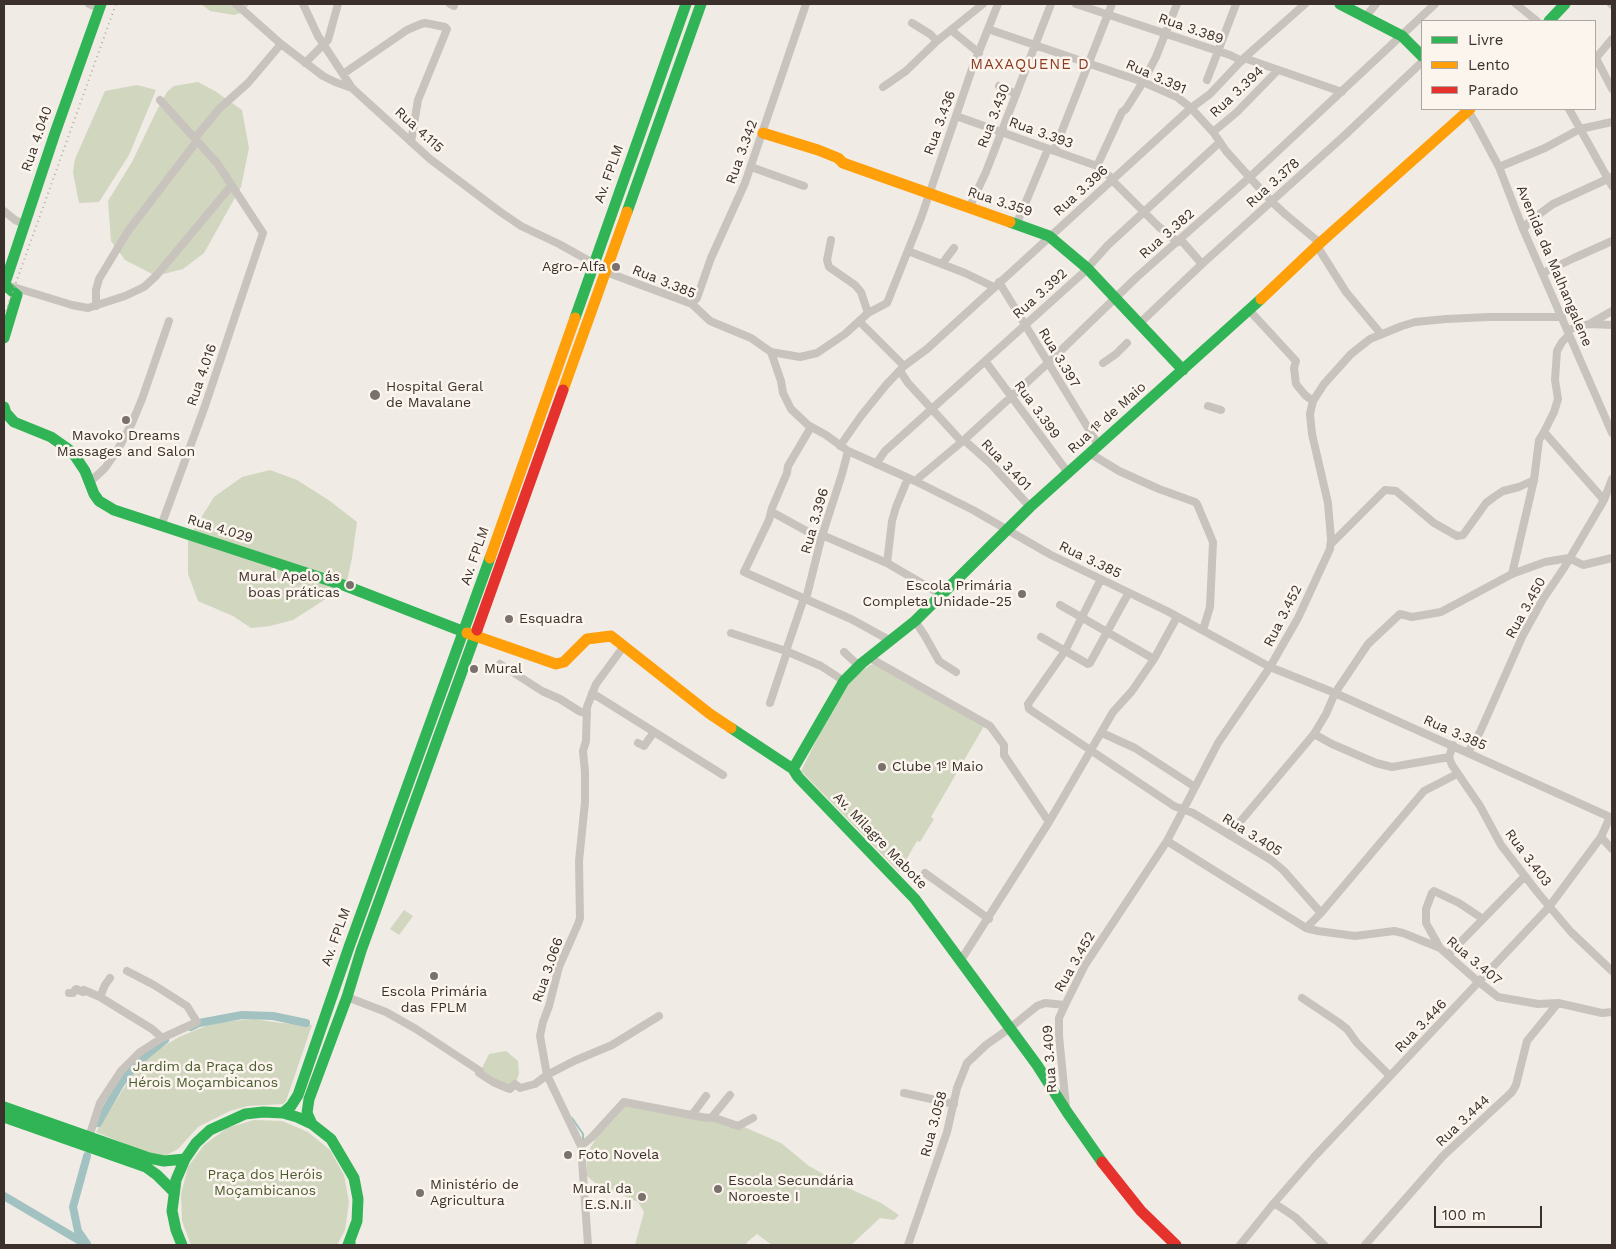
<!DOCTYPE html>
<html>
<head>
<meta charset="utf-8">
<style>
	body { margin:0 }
	#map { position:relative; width:1616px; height:1249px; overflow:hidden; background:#f0ebe5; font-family:"Work Sans",sans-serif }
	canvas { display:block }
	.frame { position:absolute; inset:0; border:5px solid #3b302b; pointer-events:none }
	.legend { position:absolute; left:1421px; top:20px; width:175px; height:90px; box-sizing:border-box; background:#fbf5ee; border:1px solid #aea6a0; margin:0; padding:6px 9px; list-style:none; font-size:15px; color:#3b302b }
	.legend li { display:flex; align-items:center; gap:10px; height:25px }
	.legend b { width:25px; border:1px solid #aea6a0 }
	.scale { position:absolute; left:1434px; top:1206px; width:108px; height:22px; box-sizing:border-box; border:2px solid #3b302b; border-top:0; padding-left:6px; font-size:15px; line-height:18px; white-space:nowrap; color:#3b302b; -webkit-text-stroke:4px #fbf5ee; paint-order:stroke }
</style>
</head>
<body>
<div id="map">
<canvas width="1616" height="1249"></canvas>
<div class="frame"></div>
<ul class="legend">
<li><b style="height:6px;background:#30b455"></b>Livre</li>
<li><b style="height:6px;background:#ff9f0a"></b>Lento</li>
<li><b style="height:6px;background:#e5322d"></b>Parado</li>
</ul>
<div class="scale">100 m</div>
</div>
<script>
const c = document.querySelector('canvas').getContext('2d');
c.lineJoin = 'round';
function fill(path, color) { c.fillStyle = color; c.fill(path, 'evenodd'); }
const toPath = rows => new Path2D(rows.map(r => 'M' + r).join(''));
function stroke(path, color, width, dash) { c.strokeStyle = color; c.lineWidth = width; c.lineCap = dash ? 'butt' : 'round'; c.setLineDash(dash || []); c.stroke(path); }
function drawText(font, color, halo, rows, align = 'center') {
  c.font = font + ' "Work Sans",sans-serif'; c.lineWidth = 5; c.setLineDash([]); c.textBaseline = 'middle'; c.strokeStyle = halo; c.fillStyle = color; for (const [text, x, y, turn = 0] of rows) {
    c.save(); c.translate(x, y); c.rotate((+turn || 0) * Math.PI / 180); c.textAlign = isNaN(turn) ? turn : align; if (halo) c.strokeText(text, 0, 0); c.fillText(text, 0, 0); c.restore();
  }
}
fill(toPath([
	[201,4,249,4,244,12,234,15,210,11],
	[198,82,215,91,242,110,249,148,241,187,204,253,183,269,156,276,125,260,111,241,108,201,132,162,157,110,167,92,174,86],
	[137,85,156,90,129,155,99,202,79,203,73,172,75,159,105,91],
	[270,470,297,480,330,501,357,522,352,558,346,586,293,620,270,626,251,628,233,616,198,601,188,574,188,539,214,497,242,477],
	[876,664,984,726,931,817,934,819,920,842,917,841,899,872,801,771,836,701,852,679,870,665],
	[404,910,413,916,399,935,390,929],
	[253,1019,281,1023,312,1025,286,1101,283,1104,248,1106,230,1111,198,1127,178,1149,167,1155,155,1156,96,1132,136,1069,151,1054,179,1037,213,1023],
	[506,1051,518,1061,519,1074,515,1084,506,1092,494,1087,479,1074,489,1054],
	[628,1102,744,1127,781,1143,809,1166,846,1187,881,1203,899,1215,894,1220,880,1218,851,1245,772,1245,757,1234,747,1242,746,1245,635,1245,644,1212,638,1202,595,1183,586,1175,588,1152,609,1116],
	[254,1120,282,1121,308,1132,330,1150,344,1175,349,1202,345,1230,337,1245,191,1245,182,1221,181,1194,188,1167,204,1145,227,1128]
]), '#d1d6bf');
stroke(toPath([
	[572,1118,583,1134,583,1140]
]), '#a1c2c1', 2);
stroke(toPath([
	[191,1027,199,1023,242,1015,273,1016,306,1023],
	[98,1123,121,1083,138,1062,165,1040],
	[87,1156,73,1207,78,1231,87,1244],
	[4,1196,87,1245]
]), '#a1c2c1', 8);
stroke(toPath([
	[89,4,99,8],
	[236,4,281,44,323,76,335,82,352,88,430,159,499,211,521,226,559,244,593,263],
	[303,4,318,36,352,88],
	[450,4,454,6],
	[1076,4,1230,55,1242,61],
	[1516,4,1537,21],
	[1611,4,1612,5],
	[1366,16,1376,4],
	[912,23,930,34,937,41],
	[988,29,1143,82,1177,97,1191,108,1213,132,1226,151,1271,201,1285,214,1320,243],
	[951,30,979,53],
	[1612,39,1596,58,1612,89],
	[1244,58,1342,92],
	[305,63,328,40,338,4],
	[343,74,407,30,421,24,425,23,445,27,447,29,418,100,411,142],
	[1207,80,1236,4],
	[999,86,1016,94],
	[883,87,906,71,937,41,983,4],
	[160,100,217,163,263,233,205,406,161,526],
	[1569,109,1612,186],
	[1468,111,1475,122,1499,167,1523,229,1612,433],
	[956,116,1097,166,1113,179],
	[1213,132,1237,112,1278,70],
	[195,138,219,109,248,83,281,44],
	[1054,151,1112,4],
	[1097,166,1122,112,1126,109,1143,82,1156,57,1177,4],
	[751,167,804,186],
	[1499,167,1545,148,1580,129,1612,122],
	[1112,180,1159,227,1178,242],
	[969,208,986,172,1051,4],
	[4,211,15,220,24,224],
	[1017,223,1048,149],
	[1523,229,1530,221,1553,204,1612,177],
	[831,240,827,260,829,267,855,285,861,292,868,313],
	[1181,240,1202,264],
	[1317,246,1346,292,1381,334],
	[908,251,965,273,994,287],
	[942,264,954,248],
	[606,272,692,304,710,321,751,338,771,352,781,381,783,393,791,409,808,425,826,435,848,451,915,481,973,510,1051,555,1167,611,1270,667,1335,693,1612,818],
	[1543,273,1574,258,1612,241],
	[999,282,1099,446],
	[10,286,72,305,88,308,125,296,144,287,156,276,231,186],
	[692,304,697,298,711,258,745,183,806,4],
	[96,306,96,290,99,279,128,231,197,141],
	[1249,310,1296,361,1294,368,1296,384,1305,395,1313,401],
	[859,321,904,366],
	[1140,323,1202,264,1345,135,1422,62],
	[1591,323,1612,311],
	[1567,330,1589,324,1612,325],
	[771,352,800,357,817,353,845,334,868,313,887,303,921,218,972,69,998,4],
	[985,361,1069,474],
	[1103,363,1116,354,1127,343],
	[900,371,908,383,962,442],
	[1208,406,1221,410],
	[811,427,788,466,787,473,772,508,769,520,744,572,851,619,891,641],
	[1544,432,1554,412,1558,399,1555,380,1557,351,1562,342,1569,335],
	[964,440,991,464,1030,507],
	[840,446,861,416,886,385,904,366,927,349,1191,108,1210,94,1244,58,1305,4],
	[1091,454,1119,471,1159,489,1195,502,1197,504,1213,542,1210,607,1203,630],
	[876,464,885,451,1083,273,1108,245,1220,142],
	[915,481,964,440,1048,363,1137,277,1250,177,1435,4],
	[90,482,105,468,117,451,132,423,142,399,169,321],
	[772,512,821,539],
	[822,535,887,563,942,595],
	[1331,544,1385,490,1396,491,1434,523,1457,536,1463,535,1486,503,1494,497,1503,491,1519,487,1534,480],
	[887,563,892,521,896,507,908,478],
	[1512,574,1534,480,1539,440,1544,432,1604,500],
	[1101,579,1065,651,1028,704,1029,709,1174,806,1193,813,1271,860,1283,870,1321,913],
	[806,599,821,539,842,474,848,451],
	[1060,605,1154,659],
	[915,621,925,636,939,661,956,672],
	[731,633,786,651,821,666,844,681],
	[1041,637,1088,664,1090,663,1128,594],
	[786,651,804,598],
	[844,652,859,666],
	[870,658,990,726,1004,745,1004,755,1049,822],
	[500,664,542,691,560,699,579,711,587,714],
	[592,693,723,775],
	[770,703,787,652],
	[1102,733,1135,748,1195,787],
	[1314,734,1332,744,1376,763,1392,767,1449,757],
	[638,743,644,746,654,732],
	[1453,745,1449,757,1452,765,1480,806,1501,845,1538,893,1571,932,1612,971],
	[1468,752,1480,732,1523,635,1543,599,1564,568,1604,500,1612,479],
	[1229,835,1314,734,1326,714,1335,693,1368,644,1400,614,1412,617,1441,612,1512,574,1545,562,1569,558,1583,565,1612,558],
	[1601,837,1612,849],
	[1167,841,1306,928,1318,931,1355,936,1394,931,1403,933,1440,948,1474,978,1498,997,1538,1004,1558,1003,1602,1013,1612,1012],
	[925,873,989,919],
	[1306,928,1321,913,1424,791,1457,774],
	[1440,948,1426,923,1426,909,1432,893,1434,891,1459,903,1483,919],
	[1448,955,1525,876],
	[961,960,1049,822,1113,712,1132,691,1154,659,1177,617],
	[69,993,73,993,76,989,83,992,84,990,100,997,152,1029,162,1038],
	[100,997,105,985,110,978],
	[347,997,386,1012,416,1029,480,1071,479,1073,493,1082,510,1089,515,1084,520,1088,535,1084,547,1075,574,1061,612,1045,659,1016],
	[1302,998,1338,1022,1347,1029,1357,1043,1390,1076],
	[904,1093,954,1104],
	[1066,1107,1059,1036,1059,1018,1065,1005,1085,965,1167,841,1218,743,1270,667,1298,618,1330,549,1331,539,1328,503,1312,434,1310,414,1313,401,1324,384,1351,354,1370,339,1402,326,1415,322,1446,319,1489,317,1562,317],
	[692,1115,706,1096],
	[712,1117,730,1095],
	[89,1137,100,1103,121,1071,140,1052,162,1038,197,1022,187,1006,154,985,127,971],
	[581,1146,592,1137,624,1102,707,1118,712,1117,738,1126,753,1118],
	[1274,1203,1295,1217,1324,1245],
	[588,1245,581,1146,547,1075,540,1036,543,1022,549,1006,559,967,578,924,580,918,579,861,585,802,585,772,583,751,586,741,587,707,596,684,624,646],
	[908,1245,947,1132,957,1088,967,1063,986,1045,1010,1028,1037,1006,1045,1003,1065,1005],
	[1240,1245,1274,1203,1314,1157,1549,907,1601,837,1610,817],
	[1365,1245,1443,1156,1512,1092,1516,1085,1527,1041,1558,1003]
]), '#c9c3be', 8);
stroke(toPath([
	[1340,4,1402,36,1422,56],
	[1549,21,1565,4],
	[627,212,701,4],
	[1010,222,1049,236,1087,268,1183,370],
	[575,318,686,4],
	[4,338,17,295,7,287,5,283,55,133,101,4],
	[4,407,6,413,14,422,51,437,68,449,75,456,85,471,94,494,99,501,114,510,346,586,467,633],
	[731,728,793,769,798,777,915,899,1037,1065,1067,1112,1102,1162],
	[793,769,844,681,862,663,915,621,1030,507,1261,299],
	[4,1107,149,1158,164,1161,185,1159],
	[283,1113,291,1106,298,1095,349,947,490,558],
	[4,1117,146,1167,157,1175,173,1191],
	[312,1124,307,1113,309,1099,347,997,361,951,477,630],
	[350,1242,350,1245],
	[182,1245,176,1230,172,1211,176,1180,185,1159,196,1143,210,1130,245,1114,263,1112,283,1113,297,1117,312,1124,331,1139,354,1178,358,1199,357,1221,348,1245]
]), '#30b455', 11);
stroke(toPath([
	[763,133,818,150,838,158,843,163,1010,222],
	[1261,299,1320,243,1470,109],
	[563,390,627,212],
	[490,558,575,318],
	[467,633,556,664,564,662,587,639,611,636,710,714,731,728]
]), '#ff9f0a', 11);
stroke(toPath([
	[477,630,563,390],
	[1102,1162,1141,1211,1176,1245]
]), '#e5322d', 11);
stroke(toPath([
	[4,316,116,4]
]), '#b1aca8', 2, [1, 4]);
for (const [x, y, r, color] of [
	[616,267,5,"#7a716c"],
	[375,395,6,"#7a716c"],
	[126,420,5,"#7a716c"],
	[350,585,5,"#7a716c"],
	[1022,594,5,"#7a716c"],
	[509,619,5,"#7a716c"],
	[474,669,5,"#7a716c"],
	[882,767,5,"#7a716c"],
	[434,976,5,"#7a716c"],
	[568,1155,5,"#7a716c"],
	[718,1189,5,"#7a716c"],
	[420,1193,5,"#7a716c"],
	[642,1197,5,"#7a716c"]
]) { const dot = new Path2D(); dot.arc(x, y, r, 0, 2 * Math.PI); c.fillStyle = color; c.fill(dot); stroke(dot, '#fbf5ee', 2); }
drawText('14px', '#3b302b', '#fbf5ee', [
	["Rua 3.389",1191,29,19],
	["Rua 3.391",1156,77,24],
	["Rua 3.394",1237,92,-43],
	["Rua 3.430",994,116,-69],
	["Rua 3.436",940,123,-70],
	["Rua 4.115",419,130,42],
	["Rua 3.393",1041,133,20],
	["Rua 4.040",37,139,-71],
	["Rua 3.342",742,152,-70],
	["Av. FPLM",609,174,-70],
	["Rua 3.378",1273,183,-42],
	["Rua 3.396",1081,191,-42],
	["Rua 3.359",1000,202,18],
	["Rua 3.382",1167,234,-41],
	["Avenida da Malhangalene",1554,266,67],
	["Rua 3.385",664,282,22],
	["Rua 3.392",1040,294,-42],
	["Rua 3.397",1059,358,59],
	["Rua 4.016",202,375,-71],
	["Rua 3.399",1037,410,54],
	["Rua 1º de Maio",1107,418,-42],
	["Rua 3.401",1006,465,46],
	["Rua 3.396",815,521,-74],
	["Rua 4.029",220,529,17],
	["Av. FPLM",475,556,-71],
	["Rua 3.385",1090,560,26],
	["Rua 3.450",1526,608,-61],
	["Rua 3.452",1283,616,-63],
	["Rua 3.385",1455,733,24],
	["Rua 3.405",1252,835,32],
	["Av. Milagre Mabote",880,841,46],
	["Rua 3.403",1528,858,53],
	["Av. FPLM",336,937,-70],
	["Rua 3.407",1474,961,40],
	["Rua 3.452",1075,962,-60],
	["Rua 3.066",548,970,-71],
	["Rua 3.446",1421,1026,-46],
	["Rua 3.409",1050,1059,-94],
	["Rua 3.444",1463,1121,-43],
	["Rua 3.058",934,1124,-75]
]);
drawText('14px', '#3b302b', '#fbf5ee', [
	["Agro-Alfa",606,267,"right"],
	["Hospital Geral",386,387],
	["de Mavalane",386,403],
	["Mavoko Dreams",126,436,"center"],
	["Massages and Salon",126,452,"center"],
	["Mural Apelo ás",340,577,"right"],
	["boas práticas",340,593,"right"],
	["Escola Primária",1012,586,"right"],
	["Completa Unidade-25",1012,602,"right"],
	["Esquadra",519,619],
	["Mural",484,669],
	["Clube 1º Maio",892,767],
	["Escola Primária",434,992,"center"],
	["das FPLM",434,1008,"center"],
	["Foto Novela",578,1155],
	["Escola Secundária",728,1181],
	["Noroeste I",728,1197],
	["Ministério de",430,1185],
	["Agricultura",430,1201],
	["Mural da",632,1189,"right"],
	["E.S.N.II",632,1205,"right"]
], 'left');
drawText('14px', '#4a5a2e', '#fbf5ee', [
	["Jardim da Praça dos",203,1067],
	["Hérois Moçambicanos",203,1083],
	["Praça dos Heróis",265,1175],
	["Moçambicanos",265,1191]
]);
c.letterSpacing = '1px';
drawText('15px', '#8c3b22', '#fbf5ee', [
	["MAXAQUENE D",1030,65]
]);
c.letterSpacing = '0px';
</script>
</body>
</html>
